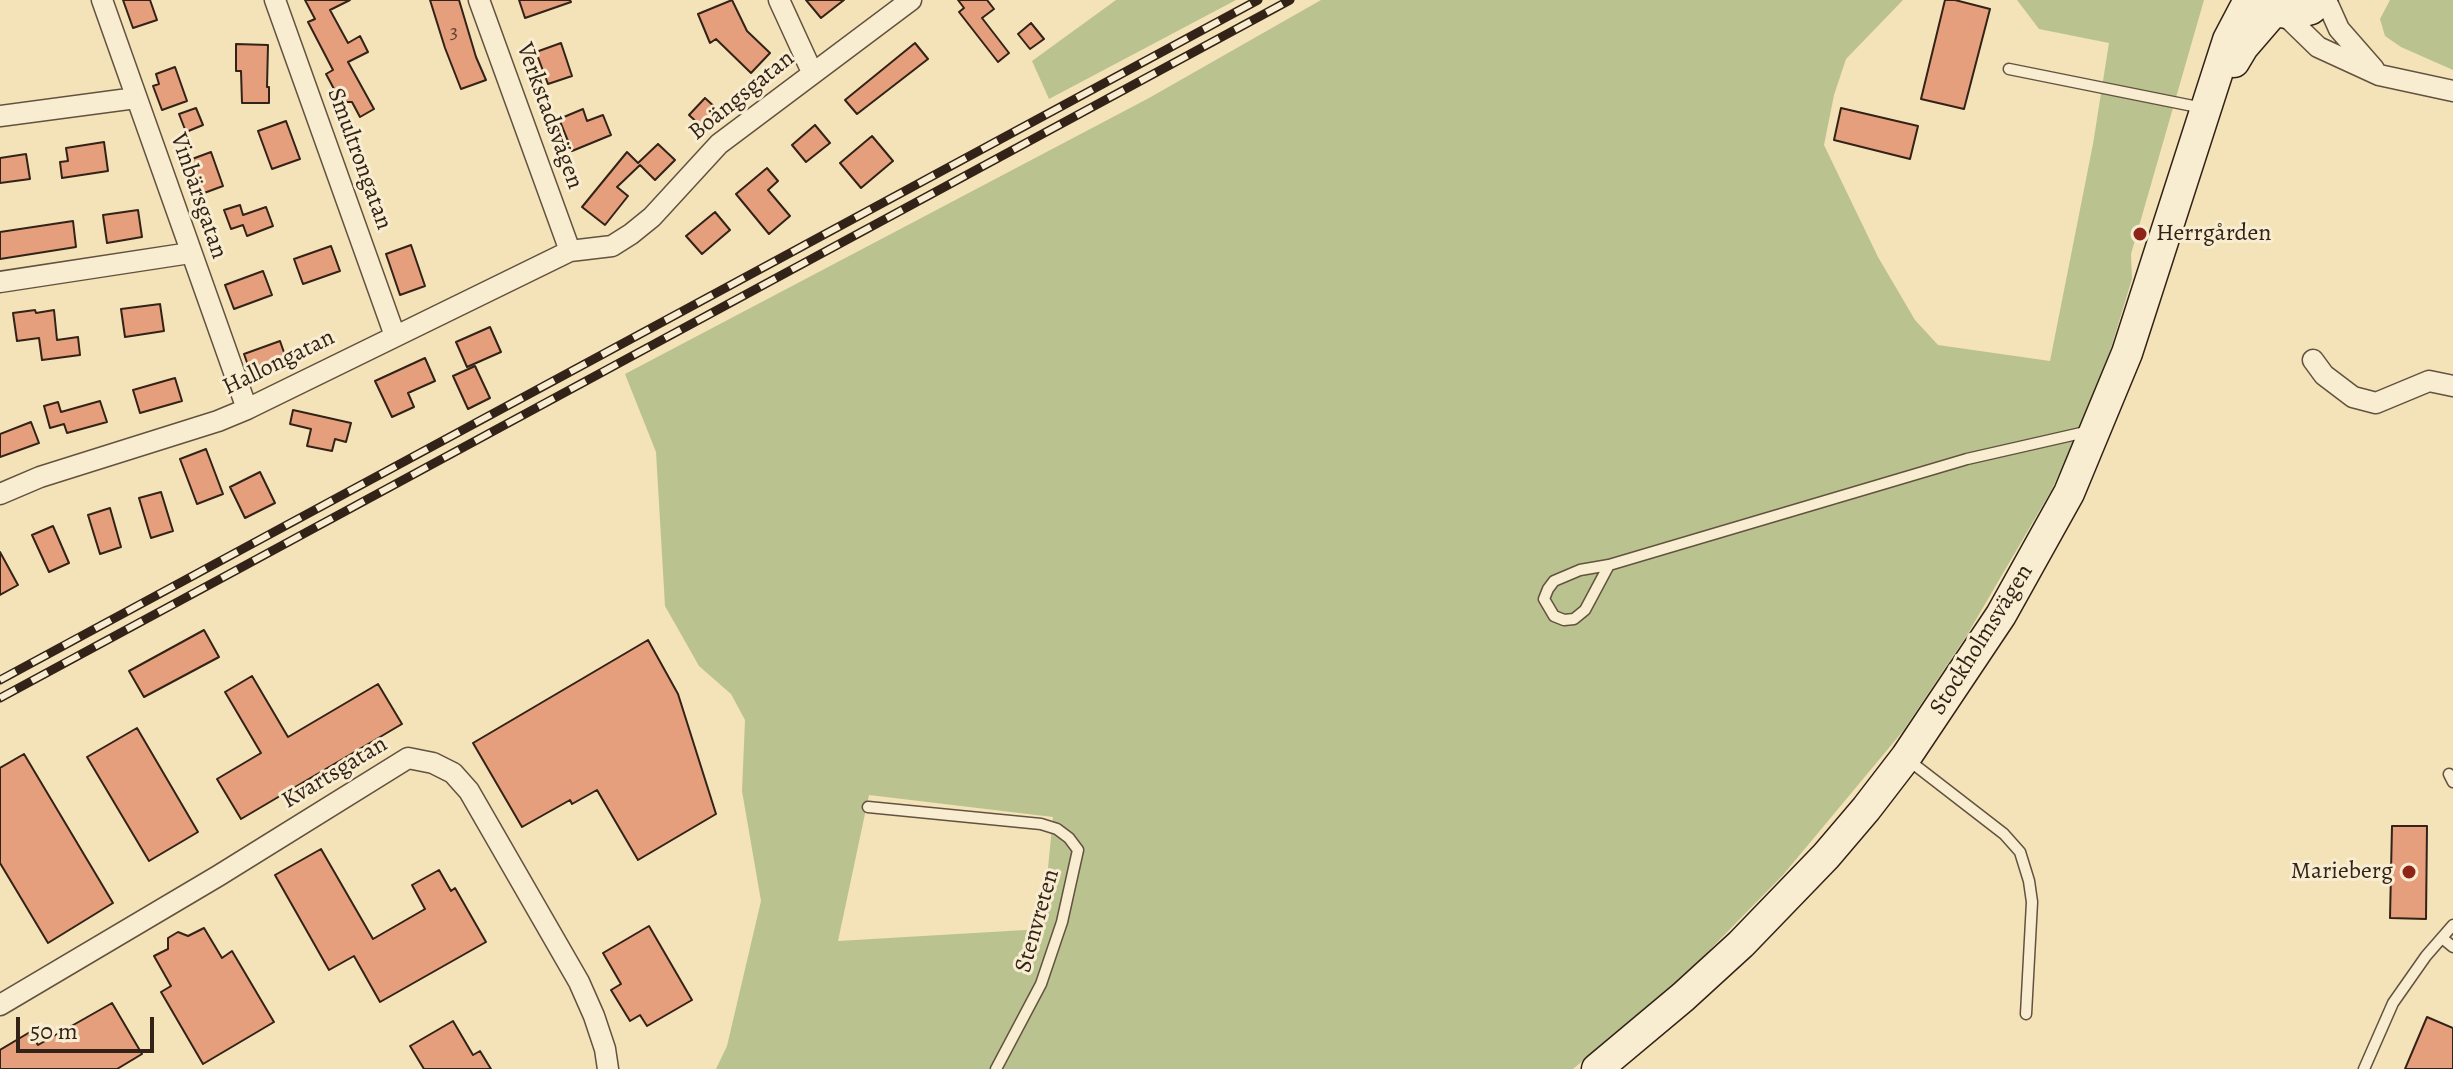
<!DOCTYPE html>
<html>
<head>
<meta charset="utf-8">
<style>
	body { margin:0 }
	#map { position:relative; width:2453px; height:1069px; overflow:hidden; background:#f4e2b8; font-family:Alegreya,serif }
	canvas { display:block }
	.scale { position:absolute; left:16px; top:1017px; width:138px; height:36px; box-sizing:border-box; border:4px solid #322217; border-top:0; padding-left:10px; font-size:24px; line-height:28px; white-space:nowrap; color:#322217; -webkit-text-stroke:6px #f8ecd1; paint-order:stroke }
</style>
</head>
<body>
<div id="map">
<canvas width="2453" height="1069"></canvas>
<div class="scale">50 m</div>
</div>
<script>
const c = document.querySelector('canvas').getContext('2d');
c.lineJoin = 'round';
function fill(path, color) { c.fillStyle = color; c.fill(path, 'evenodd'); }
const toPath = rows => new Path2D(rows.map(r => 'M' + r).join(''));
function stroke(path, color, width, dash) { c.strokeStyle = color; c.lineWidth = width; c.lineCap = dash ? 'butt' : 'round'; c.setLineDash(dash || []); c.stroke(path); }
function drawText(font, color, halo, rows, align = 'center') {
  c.font = font + ' Alegreya,serif'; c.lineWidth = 6; c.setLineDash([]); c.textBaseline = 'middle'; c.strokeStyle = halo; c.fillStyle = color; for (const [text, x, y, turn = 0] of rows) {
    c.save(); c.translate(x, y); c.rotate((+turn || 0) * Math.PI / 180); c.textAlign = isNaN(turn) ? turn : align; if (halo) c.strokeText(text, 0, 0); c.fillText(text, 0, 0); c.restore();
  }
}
fill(toPath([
	[1116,0,1236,0,1049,99,1032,61],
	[1321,0,1903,0,1846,59,1834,95,1824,145,1878,257,1915,320,1938,345,2050,361,2093,144,2109,43,2039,29,2017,0,2204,0,2131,254,2132,279,2111,348,2084,420,2051,491,1967,635,1903,731,1783,875,1689,971,1573,1069,716,1069,727,1046,761,901,742,791,745,720,731,694,699,666,665,606,656,452,625,374,1149,98],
	[869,795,1053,817,1042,929,838,941],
	[2390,0,2453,0,2453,70,2401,47,2385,36,2380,19]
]), '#bac38f');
const building = toPath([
	[123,0,150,0,157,20,133,28,123,0],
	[305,0,350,0,330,10,348,43,360,36,368,52,348,62,374,109,360,117,352,102,341,102,326,74,333,70,308,22,315,19,305,0],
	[430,0,459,0,476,57,486,80,461,89,445,48,430,0],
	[519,0,570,0,571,2,525,18,519,0],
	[732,0,747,31,770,53,751,73,716,39,710,43,698,14,732,0],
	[806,0,844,0,821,18,806,0],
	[958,0,987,0,994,9,982,18,1009,53,998,62,959,12,964,8,958,0],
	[1945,0,1955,0,1990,9,1964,109,1921,99,1945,0],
	[1031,23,1044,39,1030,49,1018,34,1031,23],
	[561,43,572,76,548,84,536,52,561,43],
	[915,43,928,59,857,114,845,100,915,43],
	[236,44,268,45,267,87,269,87,269,103,242,103,241,71,236,71,236,44],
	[175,67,187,101,162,110,153,86,159,84,156,74,175,67],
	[705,98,718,110,702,127,689,115,705,98],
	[196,108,203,125,186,132,179,114,196,108],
	[1841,108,1918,126,1910,159,1834,140,1841,108],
	[583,109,587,121,603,115,611,135,572,151,559,119,583,109],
	[286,121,300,159,272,169,258,131,286,121],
	[815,125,830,143,806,162,792,145,815,125],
	[872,136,893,161,861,188,840,163,872,136],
	[104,142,108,171,62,178,60,162,68,161,66,148,104,142],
	[658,144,675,160,655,180,640,165,617,187,628,196,605,225,582,207,627,152,638,163,658,144],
	[211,152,223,186,196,196,184,162,211,152],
	[26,154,30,179,0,183,0,158,26,154],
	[767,168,778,181,768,190,790,216,769,234,736,194,767,168],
	[240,205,243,215,266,207,273,226,247,236,243,225,231,229,224,210,240,205],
	[138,210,142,237,107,243,103,215,138,210],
	[715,212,730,230,702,254,686,236,715,212],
	[73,221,76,247,0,259,0,232,73,221],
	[411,245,425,286,400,295,386,254,411,245],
	[331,246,340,271,303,284,294,259,331,246],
	[263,271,272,295,234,309,225,285,263,271],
	[160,304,164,331,125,337,121,309,160,304],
	[35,310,36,313,54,310,57,340,78,337,80,355,42,360,39,338,17,341,13,313,35,310],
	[490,327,501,352,467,367,456,342,490,327],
	[280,341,287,361,272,367,271,364,250,371,244,354,280,341],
	[425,358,435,381,408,393,414,407,392,417,375,381,425,358],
	[475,366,490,398,468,409,453,376,475,366],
	[175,378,182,401,140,413,133,390,175,378],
	[100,401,107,422,67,433,64,424,50,428,44,406,58,402,61,412,100,401],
	[293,410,351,423,346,442,335,439,332,451,307,446,311,429,290,424,293,410],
	[31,422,39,443,0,457,0,434,31,422],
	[206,449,223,494,197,504,180,459,206,449],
	[260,472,275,503,245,518,230,487,260,472],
	[161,492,173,531,151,538,139,498,161,492],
	[110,508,121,547,100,554,88,515,110,508],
	[53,526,69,563,49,572,32,535,53,526],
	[0,552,18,585,0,595,0,552],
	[204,630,219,657,144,697,129,671,204,630],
	[648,640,678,694,716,814,638,860,597,790,572,804,570,800,522,827,473,743,648,640],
	[252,676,288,737,378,684,402,724,241,819,217,779,261,753,225,692,252,676],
	[137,728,198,832,149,861,87,757,137,728],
	[24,754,113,903,48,943,0,863,0,768,24,754],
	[2392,826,2427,826,2426,919,2390,918,2392,826],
	[321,849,373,939,425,909,412,885,439,870,451,891,455,888,486,942,380,1002,354,956,329,970,275,875,321,849],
	[649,926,692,1000,647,1026,640,1015,630,1021,611,990,621,984,603,953,649,926],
	[204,928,222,958,232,951,274,1022,203,1064,161,992,171,986,154,956,168,949,168,938,178,932,188,936,204,928],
	[112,1003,142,1054,117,1069,0,1069,0,1050,30,1032,38,1045,112,1003],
	[2427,1017,2453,1028,2453,1069,2405,1069,2427,1017],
	[453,1021,473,1055,480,1051,491,1069,424,1069,410,1046,453,1021]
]);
fill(building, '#e59f7d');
stroke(building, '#322217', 2);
const lane = toPath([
	[2009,69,2203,108],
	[1609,565,1585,610,1574,619,1564,620,1554,616,1544,599,1548,589,1554,581,1580,570,1609,565,1967,459,2090,431],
	[1907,759,2004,834,2020,852,2029,881,2032,902,2026,1014],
	[2449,774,2453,782],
	[868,807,1041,824,1057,829,1069,838,1078,850,1062,922,1041,984,996,1069],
	[2442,938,2453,947],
	[2364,1069,2393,1003,2426,956,2453,925]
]);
const street = toPath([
	[102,0,247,409],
	[275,0,395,336],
	[479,0,570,251],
	[779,0,812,72],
	[2326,0,2339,29,2374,69],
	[2283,13,2318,47,2379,75,2453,91],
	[0,116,136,98],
	[0,282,190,253],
	[2313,360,2324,375,2353,397,2376,403,2429,381,2453,386],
	[0,494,40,477,218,421,247,409,570,251,612,246,631,234,652,217,719,144,911,0],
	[0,1005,218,876,408,758,433,763,453,773,469,791,579,982,594,1016,605,1049,608,1069]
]);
const secondary = toPath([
	[2259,1,2274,11,2293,14,2311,9,2322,0],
	[2234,62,2243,47,2274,11],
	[1597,1069,1683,997,1741,944,1826,856,1866,809,1906,757,2001,615,2069,493,2127,353,2228,40,2249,0]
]);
stroke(lane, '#62523f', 13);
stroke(street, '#62523f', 23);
stroke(secondary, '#322217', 33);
stroke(lane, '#f8ecd1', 10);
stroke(street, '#f8ecd1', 20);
stroke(secondary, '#f8ecd1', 30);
const rail = toPath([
	[0,680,1258,0],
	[0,698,1290,0]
]);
stroke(rail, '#322217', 9);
stroke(rail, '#f8ecd1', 6, [18]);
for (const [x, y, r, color] of [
	[2140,234,8,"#8f2418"],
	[2409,872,8,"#8f2418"]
]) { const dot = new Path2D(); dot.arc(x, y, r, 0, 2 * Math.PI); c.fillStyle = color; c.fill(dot); stroke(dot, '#f8ecd1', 3); }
drawText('20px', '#5f4130', null, [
	["3",454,33]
]);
drawText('24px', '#322217', '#f8ecd1', [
	["Boängsgatan",742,96,-39],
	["Verkstadsvägen",549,116,70],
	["Smultrongatan",359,159,70],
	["Vinbärsgatan",198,196,71],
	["Hallongatan",279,363,-26],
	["Stockholmsvägen",1982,640,-58],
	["Kvartsgatan",335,773,-31],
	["Stenvreten",1038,921,-74]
]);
drawText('24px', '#322217', '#f8ecd1', [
	["Herrgården",2156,234],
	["Marieberg",2393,872,"right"]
], 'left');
</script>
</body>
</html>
